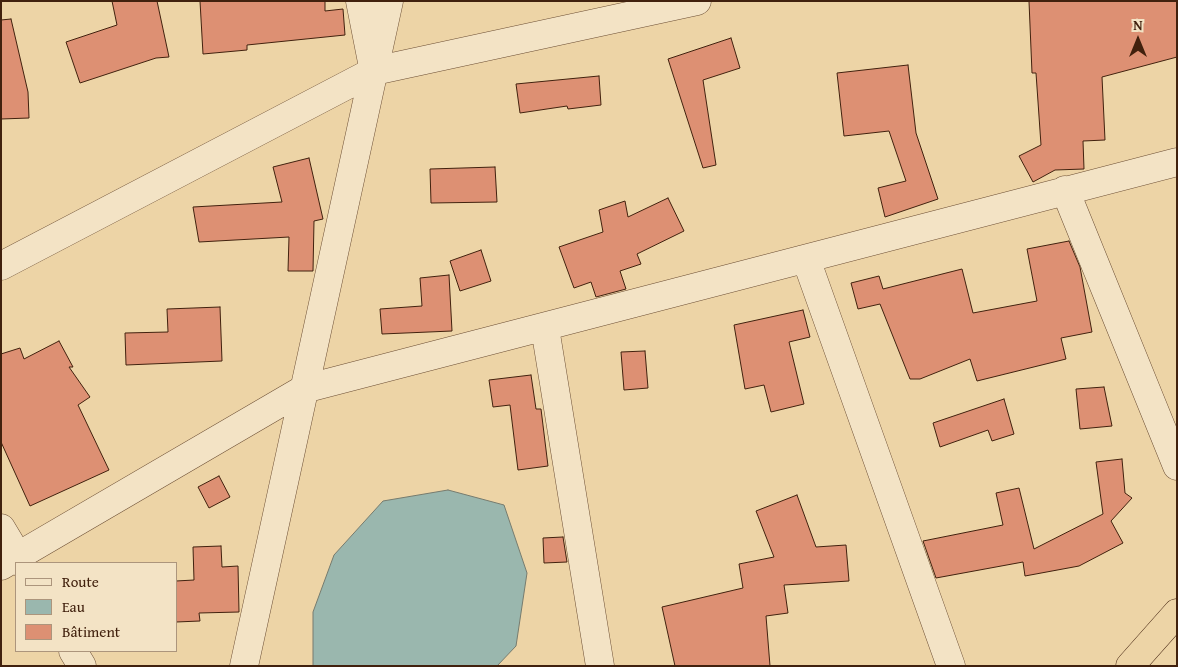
<!DOCTYPE html>
<html>
<head>
<meta charset="utf-8">
<style>
	body { margin:0 }
	#map { position:relative; width:1178px; height:667px; overflow:hidden; background:#edd4a6; font-family:"Gentium Book Plus",serif }
	canvas { display:block }
	.frame { position:absolute; inset:0; border:2px solid #41210e; pointer-events:none }
	.legend { position:absolute; left:15px; top:562px; width:162px; height:90px; box-sizing:border-box; background:#f3e3c5; border:1px solid #ac957c; margin:0; padding:6px 9px; list-style:none; font-size:15px; color:#41210e }
	.legend li { display:flex; align-items:center; gap:10px; height:25px }
	.legend b { width:25px; border:1px solid #ac957c }
	.north { position:absolute; left:1113px; top:15px; width:50px; height:50px; -webkit-text-stroke:4px #f3e3c5; paint-order:stroke; rotate:0deg; font-size:14px; font-weight:700; line-height:20px; text-align:center; color:#41210e }
	.north::after { content:''; display:block; margin:auto; width:18px; height:22px; background:#41210e; clip-path:polygon(50% 0,100% 100%,50% 72%,0 100%) }
</style>
</head>
<body>
<div id="map">
<canvas width="1178" height="667"></canvas>
<div class="frame"></div>
<ul class="legend">
<li><b style="height:6px;background:#f3e3c5"></b>Route</li>
<li><b style="height:14px;background:#9ab7ae"></b>Eau</li>
<li><b style="height:14px;background:#dd9073"></b>Bâtiment</li>
</ul>
<div class="north">N</div>
</div>
<script>
const c = document.querySelector('canvas').getContext('2d');
c.lineJoin = 'round';
function fill(path, color) { c.fillStyle = color; c.fill(path, 'evenodd'); }
const toPath = rows => new Path2D(rows.map(r => 'M' + r).join(''));
function stroke(path, color, width, dash) { c.strokeStyle = color; c.lineWidth = width; c.lineCap = dash ? 'butt' : 'round'; c.setLineDash(dash || []); c.stroke(path); }
const water = toPath([
	[448,490,504,505,527,573,516,646,497,666,313,666,313,612,334,555,383,501,448,490]
]);
fill(water, '#9ab7ae');
stroke(water, '#767b6e', 1);
const building = toPath([
	[112,1,157,1,169,57,156,58,80,83,66,42,117,25,112,1],
	[200,1,325,1,325,11,343,9,345,35,247,45,247,50,203,54,200,1],
	[1029,1,1177,1,1177,57,1102,77,1105,140,1083,141,1084,169,1055,170,1033,182,1019,156,1041,145,1036,73,1032,73,1029,1],
	[11,19,28,92,29,118,1,119,1,20,11,19],
	[731,38,740,68,703,80,716,165,703,168,668,59,731,38],
	[908,65,916,133,938,199,885,217,878,188,906,181,889,131,844,136,837,73,908,65],
	[599,76,601,105,568,109,567,106,520,113,516,84,599,76],
	[309,158,323,219,314,221,313,271,288,271,289,237,199,242,193,207,282,202,273,167,309,158],
	[495,167,497,202,431,203,430,169,495,167],
	[668,198,684,231,637,254,641,264,620,271,626,289,596,297,591,282,574,288,559,247,603,232,599,210,625,201,628,217,668,198],
	[1069,241,1080,267,1092,332,1061,338,1066,359,977,381,970,359,920,379,910,379,880,304,858,309,851,283,879,276,883,289,962,269,973,313,1037,301,1027,249,1069,241],
	[481,250,491,281,460,291,450,261,481,250],
	[449,275,452,331,382,334,380,309,422,306,420,278,449,275],
	[220,307,222,361,126,365,125,333,168,332,167,309,220,307],
	[803,310,810,337,789,342,804,404,771,412,764,385,745,389,734,325,803,310],
	[59,341,73,367,69,367,90,397,78,405,109,470,30,506,1,442,1,354,20,348,24,359,59,341],
	[645,351,648,388,624,390,621,352,645,351],
	[531,375,536,409,541,409,548,466,518,470,510,405,493,407,489,380,531,375],
	[1104,387,1112,426,1080,429,1076,389,1104,387],
	[1004,399,1014,434,992,441,988,430,940,447,933,423,1004,399],
	[1122,459,1125,493,1132,498,1111,521,1123,543,1079,566,1025,576,1023,562,936,578,923,541,1003,525,996,493,1019,488,1034,549,1103,514,1096,462,1122,459],
	[219,476,230,497,209,508,198,487,219,476],
	[797,495,816,547,846,545,849,581,784,585,788,613,766,616,770,666,675,666,662,607,743,588,739,564,774,557,756,511,797,495],
	[563,537,567,562,544,563,543,538,563,537],
	[221,546,222,567,238,566,239,612,199,613,200,621,176,622,176,581,194,580,193,547,221,546]
]);
fill(building, '#dd9073');
stroke(building, '#41210e', 1);
const minor = toPath([
	[360,1,372,62],
	[1065,190,1177,466],
	[806,259,951,666],
	[1,266,374,71,697,1],
	[545,328,600,666],
	[1,528,22,563],
	[1,566,304,389,1177,162],
	[73,651,82,666],
	[244,666,389,1]
]);
const highway = toPath([
	[1130,666,1177,613]
]);
stroke(minor, '#6c4e34', 29);
stroke(highway, '#41210e', 29);
stroke(minor, '#f3e3c5', 28);
stroke(highway, '#edd4a6', 28);
</script>
</body>
</html>
